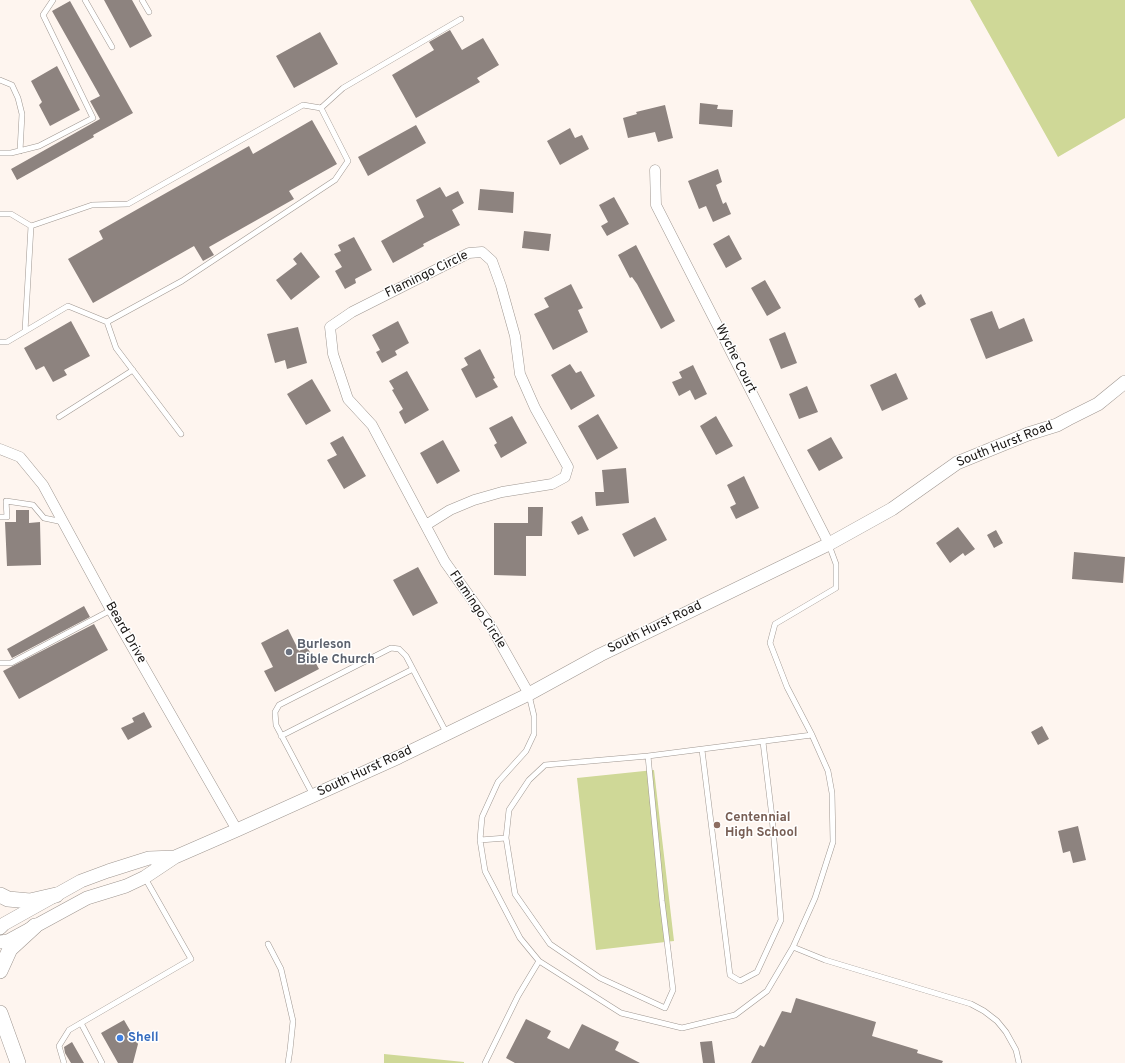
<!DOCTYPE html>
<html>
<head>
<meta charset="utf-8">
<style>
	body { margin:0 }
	canvas { display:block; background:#fef5ef }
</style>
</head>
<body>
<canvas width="1125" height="1063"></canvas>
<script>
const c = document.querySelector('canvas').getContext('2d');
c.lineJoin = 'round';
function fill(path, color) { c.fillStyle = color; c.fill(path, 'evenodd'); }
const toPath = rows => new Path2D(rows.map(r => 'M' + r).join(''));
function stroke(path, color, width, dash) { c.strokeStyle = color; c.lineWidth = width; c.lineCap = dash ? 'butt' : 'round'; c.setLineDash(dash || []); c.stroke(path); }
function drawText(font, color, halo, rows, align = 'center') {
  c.font = font + ' Overpass,sans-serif'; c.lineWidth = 3; c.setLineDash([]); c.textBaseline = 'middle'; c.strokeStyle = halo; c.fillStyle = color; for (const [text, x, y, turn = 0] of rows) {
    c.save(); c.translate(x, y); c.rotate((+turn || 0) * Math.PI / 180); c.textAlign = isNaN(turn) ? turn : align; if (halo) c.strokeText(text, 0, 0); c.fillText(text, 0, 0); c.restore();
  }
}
fill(toPath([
	[970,0,1125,0,1125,118,1058,157],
	[654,770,674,941,596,950,577,778],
	[384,1054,464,1062,464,1063,384,1063]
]), '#cfd897');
fill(toPath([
	[104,0,132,0,152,36,130,48],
	[70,1,133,113,93,135,94,137,17,180,11,169,100,119,90,101,100,96,52,11],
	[450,30,462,50,483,38,499,65,477,78,480,82,416,118,392,75,434,50,429,42],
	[320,32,338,64,294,88,276,56],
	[57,66,80,110,50,126,39,105,42,102,31,81],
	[700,103,718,105,717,109,733,110,732,127,699,124],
	[665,105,673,138,658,142,655,132,628,138,623,118,637,114,636,112],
	[312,120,337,164,289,191,294,199,209,247,214,255,203,261,194,246,93,303,68,259,103,239,99,231,249,146,253,154],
	[416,125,426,143,368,176,358,157],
	[570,128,575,138,582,135,589,149,560,165,547,141],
	[718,169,722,182,716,185,723,204,726,202,731,214,713,222,706,206,699,209,688,181],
	[440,187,446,197,458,191,464,203,452,210,460,225,423,244,424,246,393,263,381,241,424,217,416,200],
	[480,189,514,192,513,213,478,210],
	[614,197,629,224,607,236,601,226,608,222,599,205],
	[524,231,551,234,549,251,522,248],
	[729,235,742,259,726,268,713,244],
	[354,237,372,270,355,279,356,283,345,289,335,271,342,267,334,254,341,251,338,245],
	[636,245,675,321,661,329,637,284,632,277,630,278,618,255],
	[301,252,320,277,291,300,276,280,297,264,293,259],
	[765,280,781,308,767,316,751,288],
	[571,284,583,308,578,310,588,332,553,350,534,314,549,307,544,298],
	[921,294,926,304,919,308,914,299],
	[992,311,999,329,1024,318,1033,341,986,359,970,319],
	[71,321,90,356,64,370,67,375,53,382,44,366,36,370,24,348],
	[398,321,409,343,395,351,397,355,382,363,376,352,380,350,372,335],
	[298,327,307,363,287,369,285,360,275,363,267,334],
	[785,332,797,363,781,369,769,339],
	[480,349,495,378,493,379,498,387,476,398,461,369,468,365,464,358],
	[570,364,576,373,581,371,595,396,571,410,551,375],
	[693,365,707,394,695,400,690,390,679,396,672,382,682,378,679,372],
	[407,371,429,410,405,424,399,412,403,409,392,390,394,389,389,381],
	[896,373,908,399,882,411,870,385],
	[312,379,331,411,306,425,287,394],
	[807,386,818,412,799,419,789,394],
	[598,414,618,448,597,460,578,426],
	[512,416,527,443,501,458,494,445,497,443,489,428],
	[716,416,733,446,716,455,700,426],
	[343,436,366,476,344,489,327,460,337,455,330,443],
	[831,437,843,458,819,471,807,450],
	[443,440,460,471,437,484,420,453],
	[626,468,629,503,596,506,595,492,604,492,602,470],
	[744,476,759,508,736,519,730,507,736,504,727,485],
	[528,507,543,507,542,536,526,536,526,576,494,575,494,523,528,523],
	[16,510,29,510,29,523,40,522,41,565,7,566,5,522,16,522],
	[582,516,589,530,578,535,571,522],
	[655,517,667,540,634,557,622,534],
	[958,527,975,549,965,556,963,553,950,563,936,543],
	[996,530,1003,543,994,548,987,535],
	[1074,552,1125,557,1123,583,1072,579],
	[418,567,438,603,413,616,393,580],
	[84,606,90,617,12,658,7,649],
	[94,624,108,650,19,699,3,671],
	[288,629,299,651,307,647,319,669,275,692,264,671,273,667,261,643],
	[144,712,152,727,128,740,121,728,134,722,132,718],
	[1042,726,1049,739,1038,745,1031,732],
	[1078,826,1086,860,1073,863,1070,851,1063,853,1058,831],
	[796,998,876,1022,872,1036,918,1050,917,1053,943,1061,942,1063,751,1063,760,1045,764,1047,782,1011,791,1013],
	[526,1019,551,1031,547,1038,569,1049,582,1024,619,1042,615,1050,640,1063,515,1063,506,1058],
	[124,1020,138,1044,133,1063,118,1063,101,1033],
	[712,1041,715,1063,703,1063,700,1042],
	[72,1042,84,1063,71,1063,65,1053,64,1047]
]), '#8d837f');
const service = toPath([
	[85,0,112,47],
	[142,0,149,12],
	[0,80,12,85,18,98,22,114,20,151],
	[321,108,343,88,461,19],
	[0,153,11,153,39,146,93,118,43,15,53,0],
	[0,214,11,214,31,226,92,205,128,204,303,105,321,108,348,161,335,180,182,281,107,322,68,306,7,342,0,342],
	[107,322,116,348,181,434],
	[25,331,31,226],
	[59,417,133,370],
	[0,517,7,517,6,501,33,505,44,518,63,522],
	[0,663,11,663,111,610],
	[529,695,534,716,534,734,526,751,498,782,482,817,480,840,485,871,520,938,539,961,621,1013,682,1028,735,1015,767,991,793,947,815,898,833,842,832,793,828,771,812,735,787,687,770,643,775,624,836,588,836,564,829,545],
	[281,736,413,669],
	[702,750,730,975,740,981,757,972,781,920,772,817,763,742],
	[313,795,276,725,275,712,279,705,391,648,399,649,406,656,447,734],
	[506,838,515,894,550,944,600,978,665,1008,673,990,662,901,648,756],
	[480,840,506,838,509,810,529,780,545,765,648,756,812,735],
	[268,944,281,969,293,1021,290,1050,288,1063],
	[793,947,825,960,971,1004,984,1011,997,1021,1006,1032,1016,1050,1019,1063],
	[81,1023,102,1063],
	[64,1063,59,1046,69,1030,191,959,145,878],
	[485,1063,518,996,539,961]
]);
const minor = toPath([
	[655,170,656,205,829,544],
	[0,449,20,457,43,485,111,610,237,830],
	[426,525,450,510,474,500,502,492,552,484,565,477,568,467,535,408,520,374,515,336,501,286,492,261,482,252,469,253,352,312,330,327,333,354,348,399,372,425,445,562,490,625,529,694]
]);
const tertiary = toPath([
	[0,928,4,924,81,881,108,871,149,858,175,857],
	[0,942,8,941,87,898,126,886,145,877,175,857,237,830,399,757,529,694,600,655,829,544,892,509,957,463,1028,434,1057,425,1068,419,1098,404,1125,382]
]);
const secondary = toPath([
	[0,895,8,899,30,901,56,895],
	[0,971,10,949,35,926],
	[0,1013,18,1063]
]);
stroke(service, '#9f9791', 6);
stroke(minor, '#9f9791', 11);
stroke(tertiary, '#9f9791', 14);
stroke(secondary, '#9f9791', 16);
stroke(service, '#fff', 5);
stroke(minor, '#fff', 10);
stroke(tertiary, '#fff', 13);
stroke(secondary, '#fff', 15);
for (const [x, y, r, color] of [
	[289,652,4,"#6b7280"],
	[717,825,4,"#8d6e63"],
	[120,1038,4,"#3f7fe0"]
]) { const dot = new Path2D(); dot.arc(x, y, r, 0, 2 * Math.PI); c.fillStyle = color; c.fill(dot); stroke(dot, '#fff', 1.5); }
drawText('13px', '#1a1715', '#fff', [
	["Flamingo Circle",427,275,-26],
	["Wyche Court",735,359,63],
	["South Hurst Road",1005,445,-22],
	["Flamingo Circle",477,610,56],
	["South Hurst Road",655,628,-26],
	["Beard Drive",125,633,60],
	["South Hurst Road",365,772,-25]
]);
drawText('bold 13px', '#5b616d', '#fff', [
	["Burleson",297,645],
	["Bible Church",297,660]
], 'left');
drawText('bold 13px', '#785e54', '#fff', [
	["Centennial",725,818],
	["High School",725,833]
], 'left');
drawText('bold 13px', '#366cbe', '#fff', [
	["Shell",128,1038]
], 'left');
</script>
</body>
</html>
